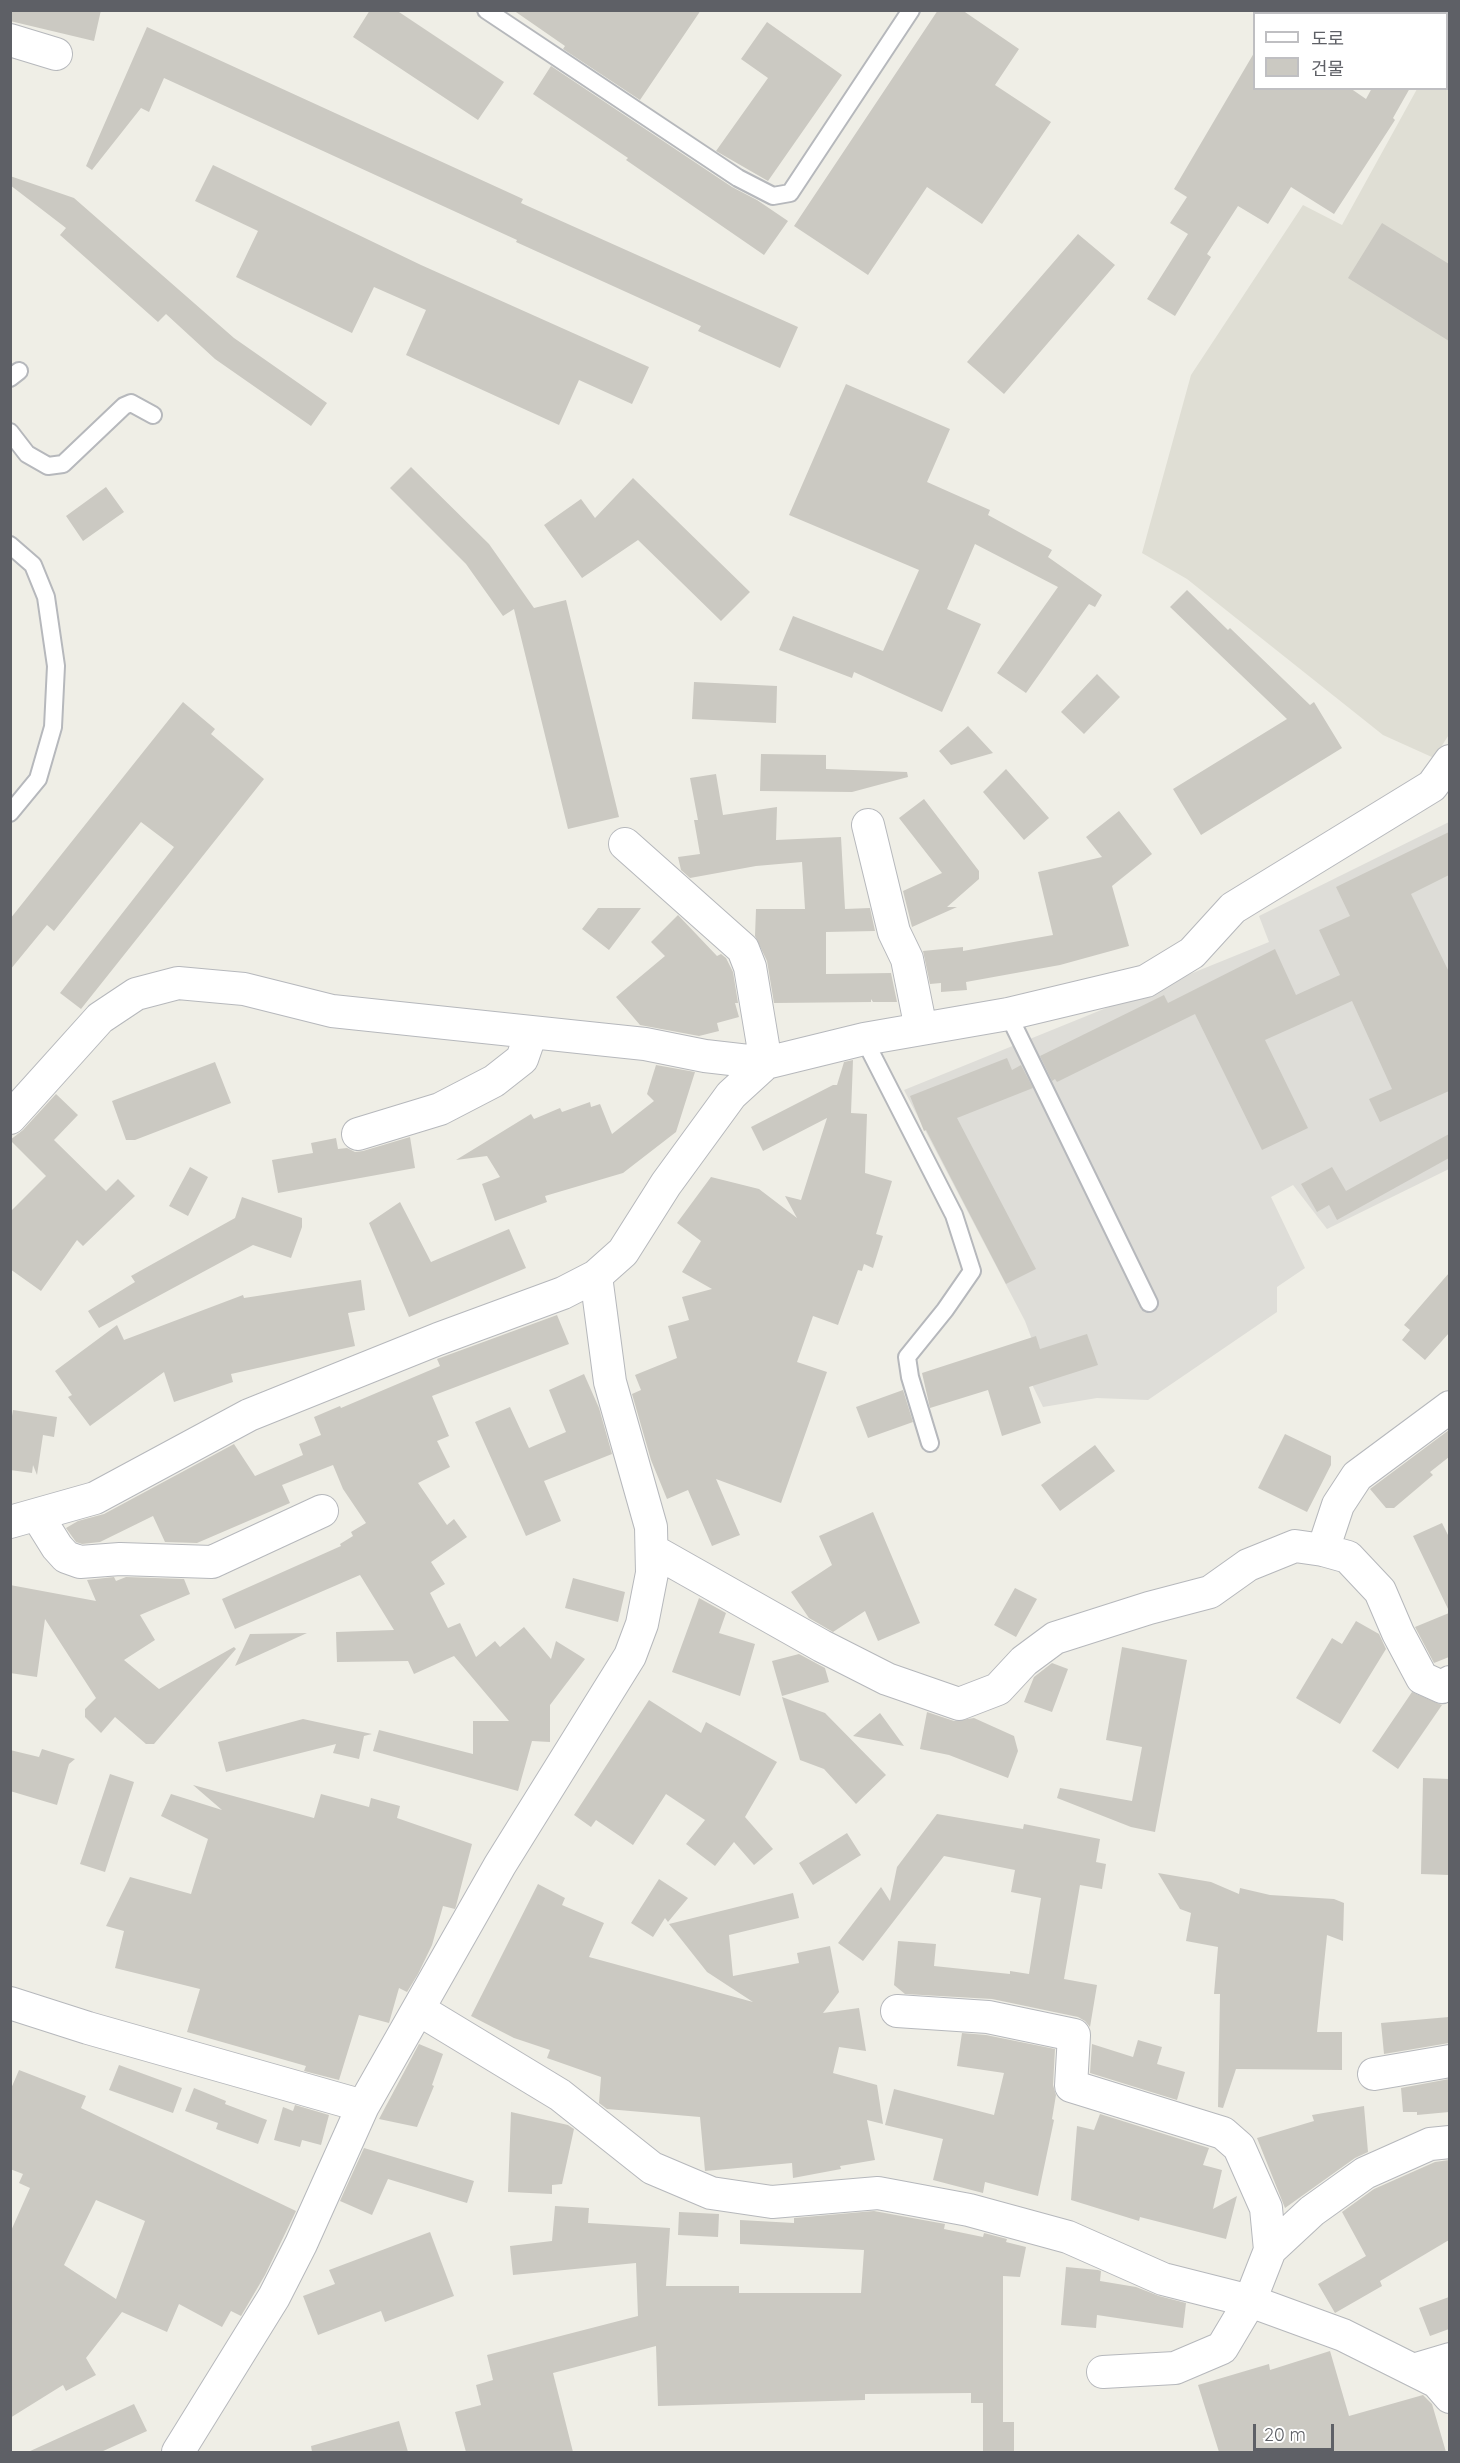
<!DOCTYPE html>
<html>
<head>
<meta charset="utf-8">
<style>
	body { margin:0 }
	#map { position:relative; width:1460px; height:2463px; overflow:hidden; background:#efeee6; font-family:Quicksand,"Noto Sans KR",sans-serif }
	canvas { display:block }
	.frame { position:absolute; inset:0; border:12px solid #5e6066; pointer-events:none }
	.legend { position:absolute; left:1253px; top:12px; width:195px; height:78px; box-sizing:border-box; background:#fff; border:2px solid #bfbfc2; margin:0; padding:8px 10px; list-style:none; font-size:18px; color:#5e6066 }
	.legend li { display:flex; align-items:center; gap:12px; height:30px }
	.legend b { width:30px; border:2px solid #bfbfc2 }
	.scale { position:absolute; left:1253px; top:2424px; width:81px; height:27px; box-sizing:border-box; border:3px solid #5e6066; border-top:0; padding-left:8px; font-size:18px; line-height:21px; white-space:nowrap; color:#5e6066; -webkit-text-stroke:4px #fff; paint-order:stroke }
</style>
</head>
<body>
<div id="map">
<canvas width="1460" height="2463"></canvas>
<div class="frame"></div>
<ul class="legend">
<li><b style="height:8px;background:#fff"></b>도로</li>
<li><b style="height:16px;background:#cbc9c2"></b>건물</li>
</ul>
<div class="scale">20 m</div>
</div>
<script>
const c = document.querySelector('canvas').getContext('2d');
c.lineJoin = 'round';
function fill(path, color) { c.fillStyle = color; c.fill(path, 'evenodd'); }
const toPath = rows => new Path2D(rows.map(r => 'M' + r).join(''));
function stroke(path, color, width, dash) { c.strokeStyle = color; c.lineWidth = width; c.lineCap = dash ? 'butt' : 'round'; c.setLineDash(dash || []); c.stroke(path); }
fill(toPath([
	[1449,822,1449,1169,1327,1229,1293,1185,1271,1197,1305,1268,1277,1287,1277,1312,1148,1400,1097,1398,1043,1407,1023,1366,1040,1361,1025,1321,904,1090,1269,942,1259,916]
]), '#deddd8');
fill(toPath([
	[1447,75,1450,77,1450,733,1434,758,1383,735,1187,579,1142,553,1191,375,1303,205,1342,225,1417,89,1446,88]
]), '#dfded4');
fill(toPath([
	[10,10,101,10,94,41,10,21],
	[370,10,396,10,504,82,478,120,353,37],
	[513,10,701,10,640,100,563,49,565,46],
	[938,10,962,10,1019,49,995,85,1051,122,982,224,927,187,868,275,794,226],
	[767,22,842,75,768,181,716,151,768,78,741,59],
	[147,27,523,199,521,203,798,327,780,368,698,331,701,326,516,242,517,240,164,78,149,112,141,108,92,170,86,166],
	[1254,53,1254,88,1350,88,1366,99,1372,88,1410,88,1393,118,1395,120,1334,214,1291,187,1268,224,1238,206,1207,254,1211,257,1175,316,1147,299,1188,234,1170,223,1187,197,1174,189],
	[551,66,732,187,757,200,788,221,764,255,626,160,628,158,533,94],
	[213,165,421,265,649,367,632,404,579,380,559,425,406,355,426,310,374,287,352,333,236,277,258,231,195,201],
	[10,176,74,198,234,338,327,403,311,426,215,359,166,314,158,322,60,235,66,228,10,185],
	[1382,223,1449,264,1449,341,1348,278],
	[1078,234,1115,265,1004,394,967,362],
	[846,384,950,429,927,482,990,510,988,515,1052,550,1048,557,1102,595,1095,607,1089,604,1026,693,997,673,1058,587,975,544,947,609,981,624,942,712,854,672,852,678,779,650,793,616,883,651,919,570,789,515],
	[411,467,489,544,534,608,566,600,619,817,568,829,514,609,503,616,466,564,390,488],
	[633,478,750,592,721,621,638,540,582,578,544,525,581,499,595,518],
	[106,487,124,512,83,541,66,516],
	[1187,590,1228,630,1230,628,1310,705,1314,702,1342,748,1201,835,1173,789,1287,719,1170,607],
	[1097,674,1120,697,1084,734,1061,712],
	[694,682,777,686,776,723,692,719],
	[183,702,215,729,211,734,264,779,81,1009,60,993,174,847,141,822,54,931,47,925,10,970,10,919],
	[968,726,993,753,951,765,939,751],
	[761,754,826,755,826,769,907,772,908,777,852,792,760,791],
	[1006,769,1049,818,1024,840,983,792],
	[716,774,723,815,777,807,776,840,841,837,845,909,870,908,875,931,826,932,826,974,891,973,897,1002,873,1002,871,999,871,1002,774,1003,767,961,755,936,756,909,805,909,802,862,756,866,690,878,681,870,678,857,700,854,694,820,698,820,690,778],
	[924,799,979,871,979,879,947,907,957,907,912,927,903,891,942,873,899,818],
	[1119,811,1152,854,1112,886,1129,946,1060,965,966,982,967,990,941,992,941,983,930,984,923,951,963,947,963,951,1053,935,1038,872,1102,857,1086,837],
	[1449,832,1449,875,1411,894,1449,972,1449,1091,1380,1122,1369,1099,1392,1089,1352,1001,1265,1040,1308,1128,1262,1150,1195,1014,1057,1082,1055,1079,1052,1081,1040,1056,1164,995,1168,1003,1275,949,1296,995,1340,975,1319,930,1350,916,1336,887],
	[598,908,641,908,609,950,582,929],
	[678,915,717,956,721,954,726,958,733,972,738,1003,735,1003,739,1017,717,1023,719,1031,699,1036,640,1025,616,997,665,956,651,942],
	[1007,1058,1012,1070,1021,1065,1033,1088,957,1118,1036,1269,1006,1284,926,1130,924,1131,910,1096],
	[853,1060,851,1113,867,1114,865,1173,892,1181,876,1234,883,1236,873,1268,864,1264,862,1271,858,1270,838,1325,813,1316,797,1362,827,1372,781,1503,716,1479,740,1535,712,1546,688,1490,667,1499,651,1460,632,1394,641,1390,635,1375,677,1358,668,1326,689,1320,682,1297,712,1289,682,1272,701,1241,677,1223,711,1177,759,1189,797,1218,785,1196,801,1200,827,1118,763,1151,751,1127,833,1085,837,1085,844,1062],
	[215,1062,231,1103,135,1140,126,1140,112,1101],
	[656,1065,695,1072,676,1132,623,1173,545,1196,547,1202,495,1221,482,1184,500,1177,487,1156,456,1160,531,1114,534,1119,560,1108,562,1112,590,1102,591,1107,600,1104,612,1134,654,1101,647,1094],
	[56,1094,78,1115,54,1140,106,1191,118,1179,135,1196,83,1246,77,1240,41,1291,10,1269,10,1212,46,1176,10,1140,23,1130],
	[1449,1134,1449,1158,1337,1220,1329,1205,1317,1212,1301,1184,1332,1167,1346,1191],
	[410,1137,415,1168,278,1193,272,1160,313,1153,311,1143,336,1138,338,1149,347,1148,355,1152,363,1151],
	[190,1167,208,1177,188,1216,169,1206],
	[242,1197,302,1218,302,1227,291,1258,253,1245,99,1328,88,1311,135,1282,131,1276,235,1218],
	[400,1202,431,1262,509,1229,526,1268,409,1317,369,1223],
	[1449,1273,1449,1333,1425,1360,1402,1340,1410,1330,1404,1325],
	[361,1280,365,1310,348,1313,355,1346,231,1374,233,1382,174,1402,164,1372,90,1426,68,1397,72,1395,55,1371,117,1325,124,1340,243,1295,244,1298],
	[557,1315,569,1344,432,1396,449,1436,437,1441,450,1467,418,1483,447,1525,454,1519,467,1537,431,1562,445,1584,430,1593,448,1628,460,1623,476,1657,495,1641,500,1647,524,1627,551,1659,556,1641,585,1659,550,1705,550,1742,532,1741,518,1791,373,1751,379,1730,473,1754,473,1721,509,1721,454,1656,414,1674,408,1661,337,1662,336,1632,394,1630,360,1575,235,1629,222,1599,341,1546,340,1544,353,1536,351,1532,366,1523,343,1489,333,1465,282,1485,290,1503,197,1543,165,1542,153,1516,100,1542,82,1544,76,1542,66,1528,78,1521,104,1514,234,1444,255,1476,303,1455,299,1444,321,1435,314,1417,340,1406,341,1408,440,1366,437,1359],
	[1087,1334,1098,1365,1029,1387,1041,1423,1002,1436,988,1390,930,1408,922,1373,1036,1336,1040,1349],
	[584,1374,599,1408,612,1454,544,1481,561,1521,526,1536,475,1422,510,1407,529,1448,566,1432,549,1390],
	[903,1390,913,1422,868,1438,856,1407],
	[13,1410,57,1417,54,1437,43,1435,37,1475,33,1465,32,1473,10,1470,10,1428],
	[1449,1430,1449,1457,1430,1472,1433,1475,1394,1508,1386,1508,1370,1489],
	[1285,1434,1331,1456,1331,1465,1307,1512,1258,1488],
	[1095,1445,1115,1471,1060,1511,1041,1485],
	[873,1512,920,1623,878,1641,865,1611,833,1632,809,1618,791,1592,832,1565,819,1536],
	[1442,1523,1449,1537,1449,1611,1413,1536],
	[114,1577,116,1581,126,1577,184,1579,190,1594,140,1615,155,1640,124,1660,159,1689,234,1647,236,1649,154,1744,146,1744,115,1717,101,1733,85,1717,85,1709,96,1698,45,1619,37,1677,10,1673,10,1585,96,1601,87,1580],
	[573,1578,625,1592,618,1622,565,1608],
	[1015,1588,1037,1599,1016,1637,994,1625],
	[699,1598,726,1613,719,1633,755,1644,740,1696,672,1672],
	[1449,1613,1449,1657,1434,1663,1415,1627],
	[1356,1621,1379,1634,1386,1649,1340,1724,1296,1698,1332,1638,1342,1644],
	[307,1633,235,1666,250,1634],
	[1122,1647,1187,1660,1155,1832,1131,1827,1057,1798,1060,1788,1132,1801,1142,1747,1106,1740],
	[799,1654,825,1668,829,1682,782,1696,772,1661],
	[1052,1663,1068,1669,1052,1712,1024,1702,1034,1677],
	[1412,1692,1442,1705,1398,1769,1372,1751],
	[782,1697,825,1713,886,1775,856,1804,824,1769,800,1760],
	[649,1700,701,1733,706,1722,777,1762,745,1817,773,1849,754,1865,734,1842,715,1866,686,1844,705,1820,666,1794,633,1845,596,1820,591,1827,574,1815],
	[927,1712,954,1721,974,1718,1014,1736,1018,1751,1008,1778,949,1755,920,1749],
	[880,1713,904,1746,853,1736],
	[303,1719,372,1734,364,1736,359,1759,333,1753,336,1744,226,1772,218,1742],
	[42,1749,75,1759,69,1764,57,1805,10,1791,10,1750,39,1757],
	[110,1774,134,1782,105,1872,80,1864],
	[1423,1778,1449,1779,1449,1875,1421,1874],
	[193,1785,314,1818,321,1794,369,1807,371,1798,400,1806,397,1818,472,1844,456,1906,455,1909,443,1906,432,1945,418,1974,407,1992,399,1988,389,2023,359,2015,339,2080,304,2071,306,2066,187,2032,200,1989,115,1968,124,1931,106,1926,130,1877,191,1894,208,1839,161,1816,171,1794,222,1810],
	[937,1814,1023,1829,1024,1824,1100,1839,1096,1862,1106,1864,1102,1889,1080,1885,1064,1979,1097,1985,1090,2027,1085,2021,1078,2017,992,1999,905,1994,894,1985,898,1941,936,1944,934,1966,1010,1974,1010,1971,1029,1974,1041,1898,1011,1892,1015,1870,944,1856,863,1961,838,1943,881,1887,890,1901,897,1867],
	[847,1833,861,1855,813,1885,799,1863],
	[1158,1873,1211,1882,1239,1894,1240,1888,1270,1895,1334,1899,1344,1903,1343,1941,1327,1935,1317,2032,1342,2032,1342,2070,1236,2069,1223,2108,1218,2107,1220,1994,1214,1994,1218,1947,1186,1941,1191,1913,1180,1909],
	[659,1879,688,1898,668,1922,665,1918,653,1937,631,1923],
	[538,1884,565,1898,562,1905,604,1923,589,1957,753,2002,707,1972,669,1924,793,1893,799,1918,729,1935,733,1976,799,1963,797,1953,830,1946,839,1992,823,2013,859,2008,866,2051,839,2047,833,2073,877,2085,883,2124,867,2120,875,2160,840,2166,841,2169,793,2178,792,2163,705,2171,700,2117,607,2109,599,2103,601,2077,547,2058,550,2050,514,2038,471,2016],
	[1449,2017,1449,2043,1384,2054,1381,2023],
	[962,2033,986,2035,1055,2049,1053,2085,1056,2095,1052,2119,1054,2120,1038,2196,985,2182,983,2193,933,2180,943,2139,885,2125,894,2089,994,2115,1004,2073,957,2066],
	[1138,2040,1162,2047,1157,2064,1185,2072,1177,2100,1090,2073,1092,2044,1133,2057],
	[419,2044,443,2054,432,2085,434,2086,417,2127,379,2119],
	[119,2065,182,2088,173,2113,109,2090],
	[19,2070,86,2096,81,2108,296,2211,265,2275,241,2316,231,2311,222,2327,179,2304,167,2332,122,2312,86,2358,96,2375,66,2391,63,2385,10,2418,10,2233,30,2188,19,2183,23,2174,10,2169,10,2091],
	[96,2200,145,2221,116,2299,64,2265],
	[1449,2079,1449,2112,1417,2115,1417,2112,1403,2112,1401,2088],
	[194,2088,226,2101,225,2104,267,2120,258,2144,216,2129,222,2111,218,2123,185,2111],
	[295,2105,329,2115,321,2145,302,2140,300,2147,274,2140,283,2107,293,2111],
	[1364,2106,1368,2152,1355,2158,1285,2208,1257,2138,1314,2121,1312,2115],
	[511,2112,568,2125,574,2129,562,2184,552,2185,552,2194,508,2192],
	[1100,2114,1209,2148,1203,2165,1222,2170,1213,2209,1237,2196,1226,2239,1140,2217,1139,2221,1071,2200,1077,2126,1094,2130],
	[364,2148,474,2181,467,2203,388,2179,372,2215,340,2201],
	[1449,2160,1449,2240,1380,2281,1382,2286,1335,2313,1318,2284,1366,2256,1342,2212,1374,2189,1435,2162],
	[555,2206,589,2208,588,2223,670,2228,666,2286,739,2286,739,2293,861,2293,864,2250,740,2244,740,2220,794,2223,794,2218,874,2211,945,2224,944,2229,983,2237,984,2233,1007,2239,1006,2242,1026,2247,1020,2277,1003,2276,1003,2422,1014,2422,1014,2452,983,2452,983,2403,971,2403,971,2393,865,2394,865,2400,658,2406,656,2346,553,2373,573,2452,466,2452,455,2412,481,2405,476,2385,493,2380,487,2355,638,2316,636,2263,513,2275,510,2246,552,2241],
	[679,2212,719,2214,718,2237,678,2235],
	[430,2232,454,2296,385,2322,381,2311,318,2335,303,2296,335,2284,329,2270],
	[1066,2267,1098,2270,1101,2271,1100,2281,1136,2287,1159,2296,1186,2303,1183,2328,1097,2315,1096,2328,1061,2325],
	[1449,2297,1449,2329,1430,2336,1419,2308],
	[1330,2351,1349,2416,1423,2395,1432,2404,1446,2452,1219,2452,1198,2385,1269,2364,1270,2370],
	[134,2404,147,2431,101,2452,28,2452],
	[399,2421,408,2452,312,2452,311,2446]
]), '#cbc9c2');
const lane = toPath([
	[486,10,738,178,773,196,790,193,911,10],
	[10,378,19,371],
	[10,432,27,454,48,466,63,464,124,406,131,403,153,415],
	[10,545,33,565,46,597,56,666,53,727,38,779,10,813],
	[1008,1014,1149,1303],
	[864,1039,954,1215,972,1271,945,1310,907,1357,910,1377,930,1443]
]);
const street = toPath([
	[10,40,56,54],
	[868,825,894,932,907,959,921,1029],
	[10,1118,100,1018,136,994,178,983,244,989,332,1011,645,1044,705,1056,766,1063,750,967,743,949,625,844],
	[358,1134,440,1109,494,1081,522,1059,531,1033],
	[37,1515,57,1547,66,1557,80,1562,120,1559,212,1562,322,1511],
	[10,1522,95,1498,249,1415,438,1339,563,1293,596,1276,623,1252,666,1184,731,1095,766,1063,864,1039,1008,1014,1146,981,1192,953,1233,908,1432,786,1450,761],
	[652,1550,822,1646,887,1679,959,1704,998,1689,1024,1661,1055,1638,1149,1608,1210,1592,1248,1565,1295,1546,1323,1550,1348,1557,1380,1591,1398,1633,1422,1678,1442,1687,1450,1682],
	[1323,1550,1338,1505,1357,1476,1450,1407],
	[10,2003,88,2028,363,2106],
	[418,2009,560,2095,652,2168,711,2193,772,2202,878,2193,969,2210,1068,2237,1163,2279,1250,2301,1343,2335,1437,2382,1450,2397],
	[897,2011,988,2017,1074,2035,1071,2086,1223,2133,1239,2147,1266,2208,1270,2250,1250,2301,1222,2348,1175,2368,1103,2372],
	[1374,2074,1450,2061],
	[1270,2250,1312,2211,1365,2173,1430,2144,1450,2142],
	[1413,2370,1450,2359],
	[178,2452,274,2297,301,2244,363,2106,500,1865,630,1656,642,1624,652,1573,651,1527,610,1382,596,1276]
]);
stroke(lane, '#b6b8bc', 20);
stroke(street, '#b6b8bc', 34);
stroke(lane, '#fff', 16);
stroke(street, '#fff', 32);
</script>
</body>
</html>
